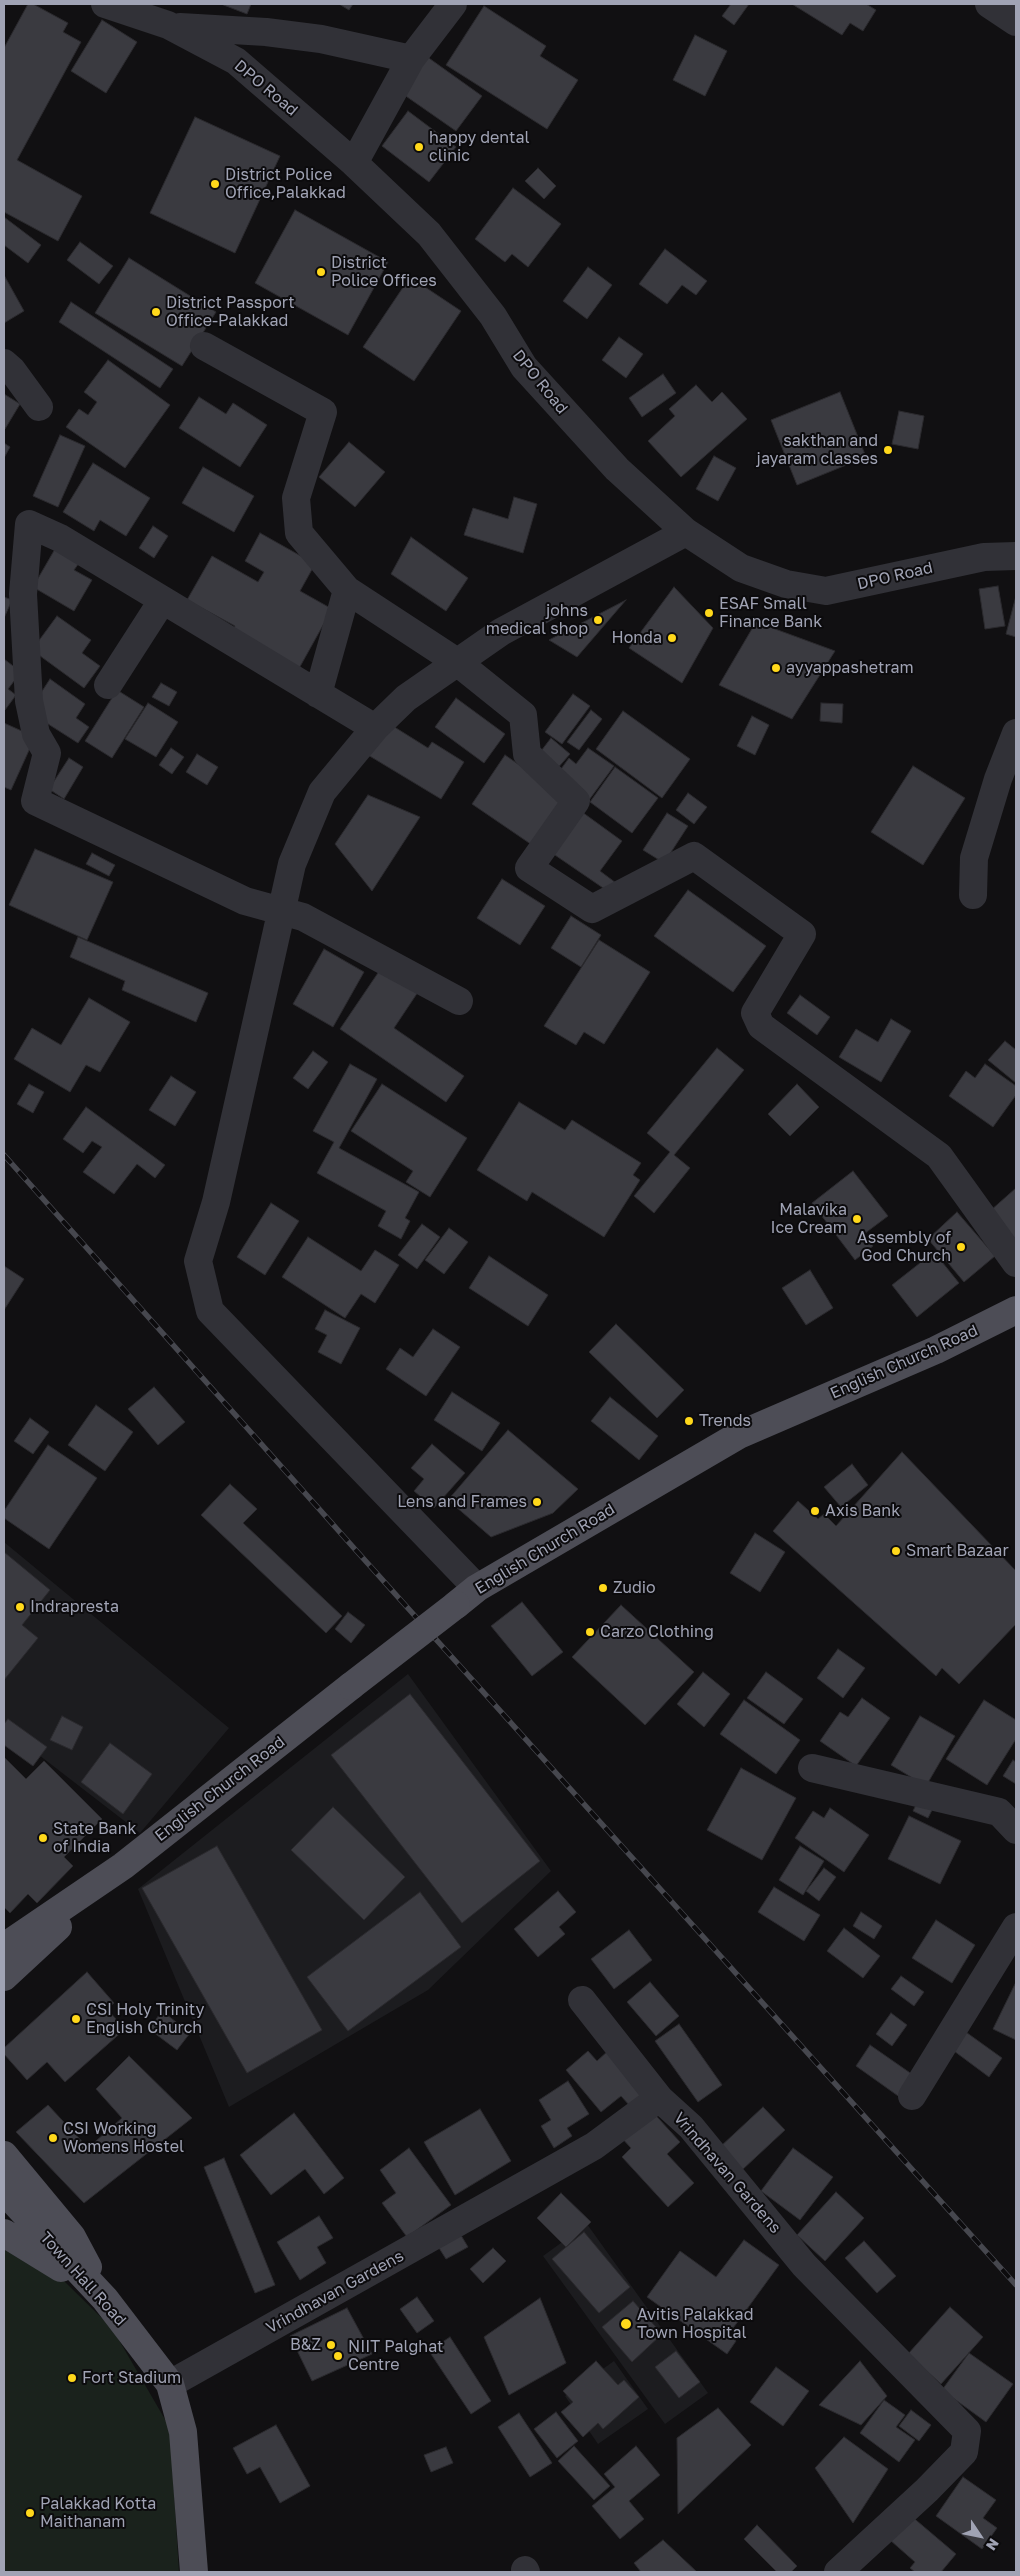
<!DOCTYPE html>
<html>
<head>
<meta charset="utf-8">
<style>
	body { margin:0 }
	#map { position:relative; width:1020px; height:2576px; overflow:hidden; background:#111012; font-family:"Golos Text",sans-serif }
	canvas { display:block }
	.frame { position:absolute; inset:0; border:5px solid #a0a3b4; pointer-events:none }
	.north { position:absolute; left:955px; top:2511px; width:50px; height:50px; -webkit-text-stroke:4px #0c0b0d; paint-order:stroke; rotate:124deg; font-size:14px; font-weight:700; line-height:20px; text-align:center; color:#a0a3b4 }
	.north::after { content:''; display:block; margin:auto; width:18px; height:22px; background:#a0a3b4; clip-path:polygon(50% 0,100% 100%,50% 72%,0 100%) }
</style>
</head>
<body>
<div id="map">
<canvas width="1020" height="2576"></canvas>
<div class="frame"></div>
<div class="north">N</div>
</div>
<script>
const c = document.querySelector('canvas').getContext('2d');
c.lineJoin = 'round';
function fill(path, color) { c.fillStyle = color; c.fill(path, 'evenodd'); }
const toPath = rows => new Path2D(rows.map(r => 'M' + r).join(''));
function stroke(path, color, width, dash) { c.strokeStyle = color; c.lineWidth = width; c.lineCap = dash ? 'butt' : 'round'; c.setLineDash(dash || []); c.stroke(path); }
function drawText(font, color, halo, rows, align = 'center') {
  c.font = font + ' "Golos Text",sans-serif'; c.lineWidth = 4; c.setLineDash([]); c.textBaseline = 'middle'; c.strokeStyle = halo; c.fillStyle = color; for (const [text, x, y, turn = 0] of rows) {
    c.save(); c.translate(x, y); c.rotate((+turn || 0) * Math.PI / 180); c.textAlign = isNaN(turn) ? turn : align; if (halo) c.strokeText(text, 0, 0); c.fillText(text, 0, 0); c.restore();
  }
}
fill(toPath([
	[4,1542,229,1728,140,1833,4,1728],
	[408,1674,551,1871,428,1990,229,2107,138,1889],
	[587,2224,708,2393,665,2424,543,2256],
	[614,2361,648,2409,598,2444,565,2396]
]), '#1c1c1f');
fill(toPath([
	[4,2243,64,2281,112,2328,170,2428,179,2572,4,2572]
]), '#1a221c');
const building = toPath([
	[28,4,33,4,68,23,63,32,81,42,17,160,82,196,58,241,4,212,4,48,28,4],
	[221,4,251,4,247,14,221,4],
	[339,4,353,4,349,10,339,4],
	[731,4,749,4,734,25,722,16,731,4],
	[792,4,866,4,876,10,863,31,850,23,842,35,792,4],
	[484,6,546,46,540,56,578,80,547,129,446,65,484,6],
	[102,20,137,42,106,93,71,71,102,20],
	[695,35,727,51,705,96,673,80,695,35],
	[426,56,482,96,456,131,400,92,426,56],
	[408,111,456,147,429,182,382,146,408,111],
	[195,117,280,156,235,253,150,213,195,117],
	[538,168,556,186,544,199,525,181,538,168],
	[513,188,561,224,528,267,512,254,505,262,475,239,513,188],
	[295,210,388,262,348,335,255,283,295,210],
	[4,217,41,245,28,263,4,245,4,217],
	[80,242,113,266,99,284,67,260,80,242],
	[665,249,707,281,696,295,682,285,667,304,639,284,665,249],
	[129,258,216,312,182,366,95,313,129,258],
	[588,267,612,285,587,319,563,301,588,267],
	[4,275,24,311,4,323,4,275],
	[410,277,461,311,414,381,363,347,410,277],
	[71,302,173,369,160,388,59,322,71,302],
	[619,337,643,354,626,378,602,360,619,337],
	[108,360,170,405,125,468,66,427,79,409,88,415,97,402,84,392,108,360],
	[663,374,676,393,642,417,629,398,663,374],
	[696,385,712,402,722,392,747,419,681,477,648,441,675,416,669,409,696,385],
	[840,392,866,457,797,485,771,420,840,392],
	[4,394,20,404,5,429,4,428,4,394],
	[199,397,226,414,233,403,267,425,240,467,179,428,199,397],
	[899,411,924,416,918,449,892,444,899,411],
	[60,435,85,446,58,507,33,496,60,435],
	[349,442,385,472,355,507,319,477,349,442],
	[4,443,10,447,4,458,4,443],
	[714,456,736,468,718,501,696,489,714,456],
	[93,463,150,498,126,536,100,520,94,531,63,512,93,463],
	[203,467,254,496,234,532,182,503,203,467],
	[514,497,537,504,523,553,464,535,473,508,508,519,514,497],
	[153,526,168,536,154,558,139,548,153,526],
	[260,533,315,564,300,591,332,609,297,672,230,635,235,626,187,600,212,556,258,582,264,572,245,561,260,533],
	[411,537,468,578,446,611,391,574,411,537],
	[55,549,79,563,74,570,92,580,74,611,33,587,55,549],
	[998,586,1005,626,985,629,979,589,998,586],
	[674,587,713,628,682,683,629,648,674,587],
	[1016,596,1016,637,1006,634,1016,596],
	[4,597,12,600,4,618,4,597],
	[626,600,577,657,549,640,626,600],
	[57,616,91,640,82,653,100,666,84,688,32,650,57,616],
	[756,622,835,651,792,719,719,685,756,622],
	[4,659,21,672,8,689,16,695,5,710,4,659],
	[50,679,85,704,76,718,89,727,78,743,34,715,33,705,50,679],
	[161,683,177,692,169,706,152,697,161,683],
	[117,690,144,707,112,758,85,741,117,690],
	[573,694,590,706,562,744,545,732,573,694],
	[456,698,505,734,484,763,435,727,456,698],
	[148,703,178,722,156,757,125,739,148,703],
	[821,703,843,704,842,723,820,721,821,703],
	[591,710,602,719,579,750,567,742,591,710],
	[623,711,690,759,662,798,596,749,623,711],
	[752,716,769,725,755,755,737,746,752,716],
	[4,723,35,737,11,790,4,787,4,723],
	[388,723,428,748,432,742,464,762,441,799,368,755,388,723],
	[551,738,570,754,556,770,538,755,551,738],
	[171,748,184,757,172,774,159,765,171,748],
	[588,748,614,766,589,800,556,776,569,758,576,764,588,748],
	[197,754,218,767,207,785,186,772,197,754],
	[505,755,571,801,538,849,472,804,505,755],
	[69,758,83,767,64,799,49,789,69,758],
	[913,766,965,798,923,865,871,832,913,766],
	[615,767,658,798,632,833,590,802,615,767],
	[688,793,707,807,694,824,676,810,688,793],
	[368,795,420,817,372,891,335,844,368,795],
	[582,812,622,841,600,871,616,883,609,892,552,853,582,812],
	[667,813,688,826,664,863,643,850,667,813],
	[35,849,113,882,87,940,9,905,35,849],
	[92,853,115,865,109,876,86,864,92,853],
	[502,879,545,906,520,945,477,918,502,879],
	[688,890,766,946,733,992,654,936,688,890],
	[571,916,601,935,581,967,551,948,571,916],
	[78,937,208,993,196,1022,122,990,125,981,70,957,78,937],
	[599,940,650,972,604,1044,584,1032,576,1045,544,1026,599,940],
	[324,949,364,972,333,1027,293,1004,324,949],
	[382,967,418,992,394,1028,464,1076,446,1102,340,1029,382,967],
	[800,995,830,1017,817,1035,787,1013,800,995],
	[89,998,130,1022,100,1072,86,1065,70,1092,14,1059,32,1028,61,1045,89,998],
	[891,1019,911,1031,881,1082,839,1057,856,1029,878,1042,891,1019],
	[1005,1041,1016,1050,1016,1083,988,1060,1005,1041],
	[717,1048,744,1070,674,1155,690,1168,654,1213,634,1196,670,1152,647,1133,717,1048],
	[313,1051,328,1062,308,1089,293,1078,313,1051],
	[350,1064,377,1079,339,1148,419,1192,405,1218,410,1221,401,1239,378,1226,386,1211,317,1173,334,1142,313,1131,350,1064],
	[985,1064,1016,1086,1016,1095,993,1127,949,1096,966,1071,975,1078,985,1064],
	[171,1076,196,1092,175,1126,149,1110,171,1076],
	[29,1084,44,1092,33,1113,17,1104,29,1084],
	[382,1084,467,1138,430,1197,406,1182,413,1171,351,1131,382,1084],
	[797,1084,819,1107,790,1136,768,1114,797,1084],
	[519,1102,565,1130,572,1120,641,1163,633,1175,640,1180,604,1237,532,1192,527,1201,477,1170,519,1102],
	[86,1107,165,1165,155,1178,137,1164,114,1194,83,1172,102,1147,92,1141,83,1153,63,1139,86,1107],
	[853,1171,888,1216,864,1234,873,1246,855,1260,812,1203,853,1171],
	[1016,1188,1016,1242,990,1211,1016,1188],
	[271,1203,299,1221,265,1275,237,1257,271,1203],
	[957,1212,995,1256,964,1282,928,1239,957,1212],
	[422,1224,440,1237,417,1269,398,1255,422,1224],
	[449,1228,468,1242,444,1274,425,1260,449,1228],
	[308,1237,361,1271,375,1250,399,1265,375,1303,361,1294,345,1318,282,1277,308,1237],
	[934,1252,959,1283,917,1317,892,1285,934,1252],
	[489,1256,548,1295,528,1326,469,1288,489,1256],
	[4,1266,24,1279,4,1310,4,1266],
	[810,1270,833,1308,806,1325,782,1288,810,1270],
	[325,1310,360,1328,341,1364,318,1352,327,1335,315,1329,325,1310],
	[616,1324,684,1390,657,1418,589,1352,616,1324],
	[433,1329,460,1347,426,1396,386,1369,400,1348,413,1357,433,1329],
	[154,1387,185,1422,158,1445,128,1409,154,1387],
	[452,1392,500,1423,482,1451,434,1420,452,1392],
	[610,1397,658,1436,639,1460,591,1421,610,1397],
	[96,1405,133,1432,105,1471,68,1445,96,1405],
	[30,1418,49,1432,33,1454,14,1441,30,1418],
	[508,1430,578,1489,553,1513,491,1537,448,1500,508,1430],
	[432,1444,465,1473,434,1508,414,1491,424,1479,411,1468,432,1444],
	[48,1445,97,1478,49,1549,4,1518,4,1511,48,1445],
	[902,1452,1016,1571,1016,1624,959,1684,942,1668,936,1676,773,1531,798,1501,818,1519,824,1514,836,1526,902,1452],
	[852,1464,868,1485,841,1507,824,1487,852,1464],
	[230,1484,257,1509,243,1523,342,1616,326,1633,201,1515,230,1484],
	[755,1533,785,1552,760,1592,730,1573,755,1533],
	[4,1552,50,1590,22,1625,38,1638,4,1680,4,1552],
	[522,1602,563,1652,532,1676,491,1626,522,1602],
	[621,1605,694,1672,645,1725,572,1657,621,1605],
	[348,1612,365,1625,351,1643,335,1629,348,1612],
	[838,1649,865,1668,843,1698,817,1678,838,1649],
	[703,1672,730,1694,704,1727,677,1704,703,1672],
	[766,1672,803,1699,784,1724,747,1698,766,1672],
	[410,1694,540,1861,462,1923,331,1755,410,1694],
	[862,1698,890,1718,856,1766,820,1741,840,1712,848,1717,862,1698],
	[744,1700,800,1740,776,1774,720,1734,744,1700],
	[984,1700,1016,1720,1016,1739,987,1785,946,1759,984,1700],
	[62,1716,83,1727,72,1750,50,1740,62,1716],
	[920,1716,955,1736,926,1786,891,1765,920,1716],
	[8,1719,47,1747,33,1766,4,1745,4,1724,8,1719],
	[110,1743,152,1774,123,1814,81,1782,110,1743],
	[4,1757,26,1779,44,1761,102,1819,64,1857,73,1866,37,1903,28,1894,10,1913,4,1907,4,1757],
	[1013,1760,1016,1762,1016,1784,1003,1776,1013,1760],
	[741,1768,796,1798,762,1860,707,1830,741,1768],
	[919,1799,934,1806,928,1818,913,1811,919,1799],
	[333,1807,405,1877,364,1920,291,1850,333,1807],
	[830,1808,869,1835,844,1872,795,1838,813,1811,824,1818,830,1808],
	[909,1816,961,1841,940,1884,888,1859,909,1816],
	[217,1846,322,2030,247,2073,142,1888,217,1846],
	[800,1846,824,1861,803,1895,779,1880,800,1846],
	[824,1868,836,1877,819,1901,806,1891,824,1868],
	[774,1887,820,1915,804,1941,758,1912,774,1887],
	[558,1891,576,1912,559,1927,565,1934,538,1957,514,1929,558,1891],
	[420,1892,461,1947,348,2031,307,1977,420,1892],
	[861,1912,882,1926,874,1939,853,1926,861,1912],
	[936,1920,975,1945,952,1983,912,1958,936,1920],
	[844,1928,880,1956,863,1978,827,1951,844,1928],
	[629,1930,652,1960,614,1989,591,1959,629,1930],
	[87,1972,114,2003,107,2009,125,2029,65,2082,47,2062,27,2080,4,2054,4,2048,87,1972],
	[901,1976,924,1992,914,2006,891,1989,901,1976],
	[650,1982,679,2016,656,2036,627,2002,650,1982],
	[1016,1982,1016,2040,993,2029,1016,1982],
	[162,2011,190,2033,177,2050,149,2029,162,2011],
	[891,2013,907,2025,892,2046,876,2034,891,2013],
	[679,2024,722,2085,698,2102,655,2041,679,2024],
	[963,2030,1002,2058,989,2077,950,2048,963,2030],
	[870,2045,916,2077,901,2098,856,2066,870,2045],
	[609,2050,645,2092,630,2106,621,2096,601,2112,566,2070,588,2051,597,2061,609,2050],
	[129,2056,192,2118,84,2203,16,2132,48,2105,88,2148,122,2118,96,2089,129,2056],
	[568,2081,589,2114,567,2128,572,2136,554,2148,541,2126,551,2120,539,2100,568,2081],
	[763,2107,785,2130,742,2170,720,2147,763,2107],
	[649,2108,680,2142,667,2154,694,2183,668,2207,622,2157,631,2148,619,2135,649,2108],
	[480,2109,511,2161,455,2195,424,2142,480,2109],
	[294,2113,344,2178,324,2194,305,2169,271,2195,240,2155,294,2113],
	[409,2148,451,2205,407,2237,382,2203,396,2193,380,2170,409,2148],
	[793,2148,833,2177,800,2220,761,2191,793,2148],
	[224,2158,275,2285,255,2293,204,2167,224,2158],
	[836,2192,864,2218,825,2261,797,2235,836,2192],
	[561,2193,591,2222,566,2247,537,2218,561,2193],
	[319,2216,333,2238,317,2247,326,2263,300,2280,277,2242,319,2216],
	[456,2227,468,2247,446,2259,434,2240,456,2227],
	[584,2232,630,2287,599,2313,552,2259,584,2232],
	[744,2240,779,2265,728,2335,736,2341,727,2354,647,2297,680,2251,716,2277,744,2240],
	[864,2241,896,2276,877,2293,845,2258,864,2241],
	[493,2248,506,2261,483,2283,470,2269,493,2248],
	[417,2297,434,2321,417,2333,400,2309,417,2297],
	[540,2298,566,2363,509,2395,484,2337,540,2298],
	[633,2301,662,2334,632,2362,602,2327,633,2301],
	[950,2307,983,2337,941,2384,908,2354,950,2307],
	[347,2308,372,2354,312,2381,290,2336,347,2308],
	[450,2337,491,2401,471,2414,429,2351,450,2337],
	[676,2351,700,2382,679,2398,655,2367,676,2351],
	[969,2353,1013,2384,986,2422,942,2390,969,2353],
	[596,2361,618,2385,624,2380,639,2397,603,2429,598,2423,583,2437,561,2412,573,2402,563,2391,596,2361],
	[860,2361,887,2396,861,2425,819,2405,860,2361],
	[776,2367,809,2391,783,2426,750,2402,776,2367],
	[884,2400,905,2415,896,2427,915,2440,899,2462,860,2433,884,2400],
	[718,2408,751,2445,678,2514,677,2438,718,2408],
	[911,2410,931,2425,919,2441,899,2426,911,2410],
	[556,2412,578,2441,557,2458,534,2429,556,2412],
	[519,2413,552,2463,530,2477,498,2427,519,2413],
	[276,2425,310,2486,280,2503,260,2467,247,2474,233,2448,276,2425],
	[844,2437,888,2469,853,2523,815,2468,844,2437],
	[574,2446,610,2486,594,2500,558,2461,574,2446],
	[636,2446,660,2475,629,2501,644,2519,620,2539,592,2506,615,2487,604,2474,636,2446],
	[446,2447,453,2463,431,2472,424,2455,446,2447],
	[963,2477,996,2500,983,2518,997,2528,982,2549,936,2516,963,2477],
	[910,2515,956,2554,941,2572,915,2572,910,2568,915,2562,890,2540,910,2515],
	[757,2525,797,2566,791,2572,777,2572,744,2539,757,2525],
	[663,2540,697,2572,641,2572,634,2563,663,2540]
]);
fill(building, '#3a3a40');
stroke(building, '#2b2a2e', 1);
stroke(toPath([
	[105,4,168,25,236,61,354,163,429,234,493,316,524,367,617,469,686,532,741,568,786,584,826,591,984,557,1016,556],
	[989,4,1016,22],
	[180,27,266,32,321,39,411,59,453,4],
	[354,163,411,59],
	[204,346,323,412,296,498,299,533,347,590,318,694],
	[4,363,12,370,39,407],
	[347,590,457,662,523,715,527,754,576,801,529,868,592,909,694,856,802,934,755,1013,761,1026,939,1156,1016,1263],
	[108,685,162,601],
	[375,728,60,538,29,524,23,594,29,701,36,734,47,753,35,801,245,901,303,917,459,1001],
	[973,895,974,858,998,779,1016,733],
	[477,1588,210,1311,198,1261,216,1202,292,864,322,792,375,728,406,698,501,632,686,532],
	[812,1768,999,1812,1016,1830],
	[582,2000,659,2098],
	[912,2096,1016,1927],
	[170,2384,594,2146,659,2098,691,2127,804,2265,967,2431,964,2452,927,2490,838,2572],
	[525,2570,526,2572]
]), '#313137', 28);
stroke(toPath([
	[456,1605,477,1588,739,1435,936,1350,1016,1310],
	[4,1947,123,1866,351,1686],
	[4,1977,58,1927],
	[4,2155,72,2237,88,2267],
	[4,2191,105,2299,170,2384,183,2432,194,2572],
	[4,2233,61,2268]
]), '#4d4d56', 28);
const rail = toPath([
	[4,1155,353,1547,1016,2285]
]);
stroke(rail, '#46474e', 5.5);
stroke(rail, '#0c0b0d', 4, [11]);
stroke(toPath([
	[351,1686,456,1605]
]), '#4d4d56', 28);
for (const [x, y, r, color] of [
	[419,147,5,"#ffd81b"],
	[215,184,5,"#ffd81b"],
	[321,272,5,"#ffd81b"],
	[156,312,5,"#ffd81b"],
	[888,450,5,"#ffd81b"],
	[709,613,5,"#ffd81b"],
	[598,620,5,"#ffd81b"],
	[672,638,5,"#ffd81b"],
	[776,668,5,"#ffd81b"],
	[857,1219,5,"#ffd81b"],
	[961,1247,5,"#ffd81b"],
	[689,1421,5,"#ffd81b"],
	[537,1502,5,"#ffd81b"],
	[815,1511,5,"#ffd81b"],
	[896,1551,5,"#ffd81b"],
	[603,1588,5,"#ffd81b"],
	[20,1607,5,"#ffd81b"],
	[590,1632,5,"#ffd81b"],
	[43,1838,5,"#ffd81b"],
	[76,2019,5,"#ffd81b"],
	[53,2138,5,"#ffd81b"],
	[626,2324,6,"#ffd81b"],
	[331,2345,5,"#ffd81b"],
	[338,2356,5,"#ffd81b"],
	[72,2378,5,"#ffd81b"],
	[30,2513,5,"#ffd81b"]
]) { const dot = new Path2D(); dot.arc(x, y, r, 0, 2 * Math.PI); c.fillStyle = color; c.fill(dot); stroke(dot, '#0c0b0d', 2); }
drawText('16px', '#a0a3b4', '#0c0b0d', [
	["DPO Road",266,88,40],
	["DPO Road",540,382,51],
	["DPO Road",895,576,-13],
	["English Church Road",904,1362,-24],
	["English Church Road",545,1549,-31],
	["English Church Road",220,1789,-38],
	["Vrindhavan Gardens",727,2173,49],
	["Town Hall Road",83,2279,48],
	["Vrindhavan Gardens",335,2292,-29]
]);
drawText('16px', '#a0a3b4', '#0c0b0d', [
	["happy dental",429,138],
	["clinic",429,156],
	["District Police",225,175],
	["Office,Palakkad",225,193],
	["District",331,263],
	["Police Offices",331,281],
	["District Passport",166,303],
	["Office-Palakkad",166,321],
	["sakthan and",878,441,"right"],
	["jayaram classes",878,459,"right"],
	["ESAF Small",719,604],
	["Finance Bank",719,622],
	["johns",588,611,"right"],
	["medical shop",588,629,"right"],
	["Honda",662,638,"right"],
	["ayyappashetram",786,668],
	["Malavika",847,1210,"right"],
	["Ice Cream",847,1228,"right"],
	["Assembly of",951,1238,"right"],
	["God Church",951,1256,"right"],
	["Trends",699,1421],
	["Lens and Frames",527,1502,"right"],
	["Axis Bank",825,1511],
	["Smart Bazaar",906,1551],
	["Zudio",613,1588],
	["Indrapresta",30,1607],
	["Carzo Clothing",600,1632],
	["State Bank",53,1829],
	["of India",53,1847],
	["CSI Holy Trinity",86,2010],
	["English Church",86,2028],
	["CSI Working",63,2129],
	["Womens Hostel",63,2147],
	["Avitis Palakkad",637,2315],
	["Town Hospital",637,2333],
	["B&Z",321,2345,"right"],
	["NIIT Palghat",348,2347],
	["Centre",348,2365],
	["Fort Stadium",82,2378],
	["Palakkad Kotta",40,2504],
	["Maithanam",40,2522]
], 'left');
</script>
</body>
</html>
